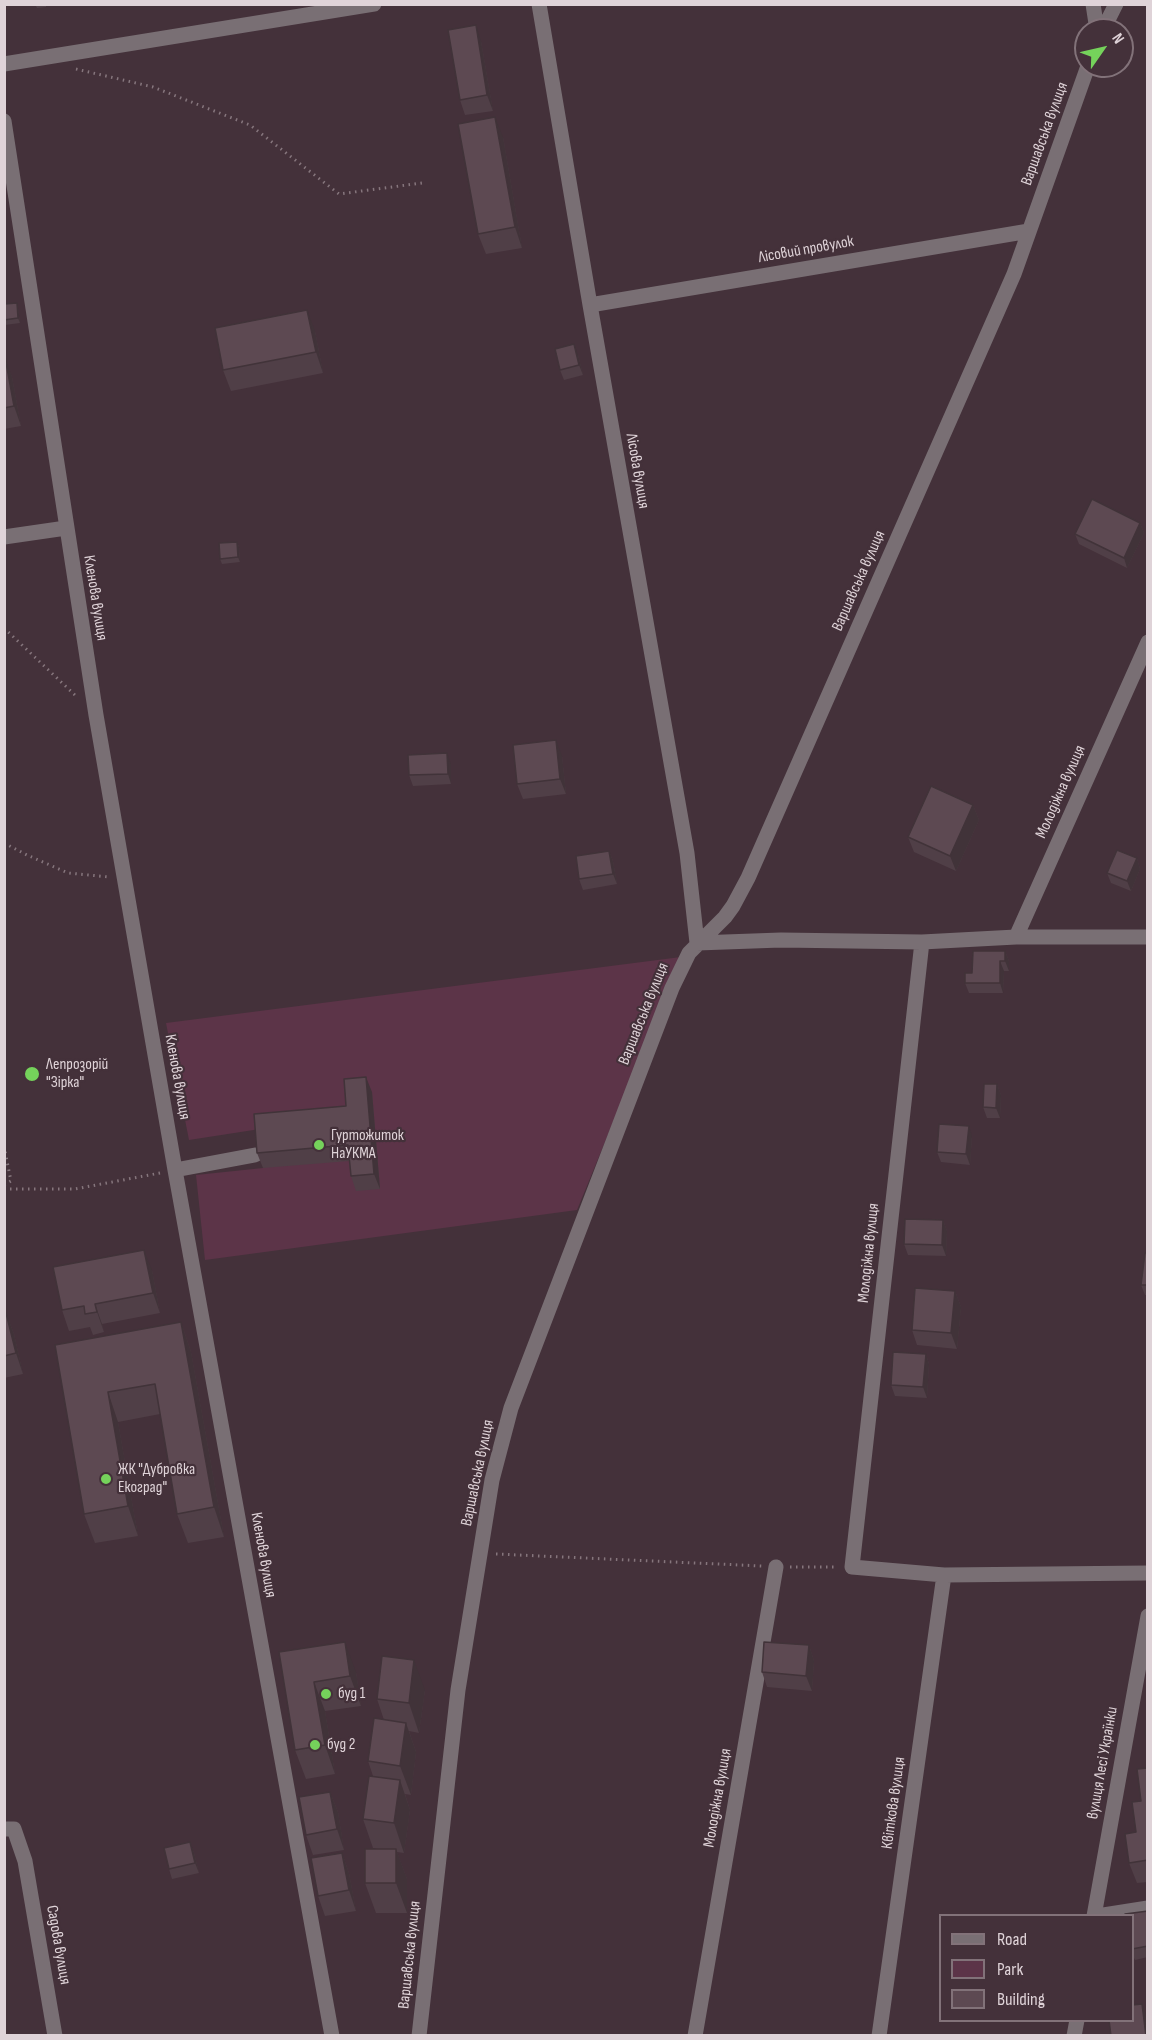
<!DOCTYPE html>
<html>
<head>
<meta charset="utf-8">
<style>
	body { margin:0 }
	#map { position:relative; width:1152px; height:2040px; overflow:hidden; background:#44313a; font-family:"Sofia Sans Condensed",sans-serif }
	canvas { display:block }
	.frame { position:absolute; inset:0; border:6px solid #dfd3d8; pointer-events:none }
	.legend { position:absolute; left:939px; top:1914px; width:195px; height:108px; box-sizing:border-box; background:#44313a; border:2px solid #827279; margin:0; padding:8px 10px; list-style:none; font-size:18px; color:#dfd3d8 }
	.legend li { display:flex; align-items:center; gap:12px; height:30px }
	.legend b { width:30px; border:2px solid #827279 }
	.north { position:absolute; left:1074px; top:18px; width:60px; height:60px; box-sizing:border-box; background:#44313a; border:2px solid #827279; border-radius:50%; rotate:56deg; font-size:16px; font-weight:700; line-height:24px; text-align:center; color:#dfd3d8 }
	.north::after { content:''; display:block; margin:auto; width:21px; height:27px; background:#75d25b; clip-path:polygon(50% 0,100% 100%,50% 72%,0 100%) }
</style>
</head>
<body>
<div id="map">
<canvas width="1152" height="2040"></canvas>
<div class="frame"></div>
<ul class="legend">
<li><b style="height:8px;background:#796f74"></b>Road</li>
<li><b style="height:16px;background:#5c3448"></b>Park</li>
<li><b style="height:16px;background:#5d4952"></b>Building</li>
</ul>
<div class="north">N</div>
</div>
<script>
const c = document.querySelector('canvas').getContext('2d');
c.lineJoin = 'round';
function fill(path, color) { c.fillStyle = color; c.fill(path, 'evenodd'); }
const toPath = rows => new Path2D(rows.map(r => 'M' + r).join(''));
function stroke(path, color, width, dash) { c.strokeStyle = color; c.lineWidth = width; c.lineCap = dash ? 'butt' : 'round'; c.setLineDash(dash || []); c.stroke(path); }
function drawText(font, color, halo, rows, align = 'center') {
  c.font = font + ' "Sofia Sans Condensed",sans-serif'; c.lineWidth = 4.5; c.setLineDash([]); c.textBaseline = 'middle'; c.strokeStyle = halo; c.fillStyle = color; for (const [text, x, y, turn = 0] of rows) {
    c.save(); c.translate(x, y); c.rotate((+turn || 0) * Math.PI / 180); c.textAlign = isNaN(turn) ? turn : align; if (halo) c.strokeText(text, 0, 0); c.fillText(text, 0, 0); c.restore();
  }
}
fill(toPath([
	[681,957,577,1210,205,1260,196,1175,263,1168,351,1122,260,1129,189,1140,166,1023]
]), '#5c3448');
stroke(toPath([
	[76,69,153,87,250,125,339,194,422,183],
	[4,628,77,697],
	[4,843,27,855,68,873,109,877],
	[4,1146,11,1181,4,1185],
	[4,1189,75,1189,160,1173],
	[496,1554,762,1566],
	[790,1567,837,1567]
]), '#86767d', 3, [1.5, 4.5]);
stroke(toPath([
	[539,4,590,305,687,853,697,943,781,940,922,942,1016,937,1148,642],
	[1093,4,1097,30],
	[1103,30,1116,4],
	[4,64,374,4],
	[4,121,96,715,175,1170,332,2036],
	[590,305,1029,231],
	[4,537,66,528],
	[1016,937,1148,937],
	[922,942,852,1567,944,1575,1148,1573],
	[175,1170,255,1155],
	[4,1829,14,1829,25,1861,55,2036],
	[1094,1916,1148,1616],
	[1097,1916,1148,1908],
	[419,2036,458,1690,492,1480,511,1408,672,988,689,953,725,917,733,906,748,878,1014,274,1088,66],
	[695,2036,776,1567],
	[879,2036,944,1575],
	[1074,2036,1077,2020]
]), '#796f74', 15);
fill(toPath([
	[35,4,46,4,46,7,37,8],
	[481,41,493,111,465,115,460,100],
	[503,137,522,248,486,254,478,234],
	[17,303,18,308,20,323,5,325,4,304],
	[315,331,323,373,231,391,223,370],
	[578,355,583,375,564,380,560,370],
	[4,357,12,377,21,426,4,429],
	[1140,523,1144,533,1127,568,1079,544,1075,534],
	[237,542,239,547,240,562,222,564,220,559],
	[562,756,566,794,523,799,517,784],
	[451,764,451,784,413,786,409,775],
	[973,805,979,820,956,871,914,852,908,837],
	[609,851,613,861,617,884,583,890,579,879],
	[1137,858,1140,869,1131,891,1111,883,1107,873],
	[1005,951,1009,961,1009,971,1004,971,1003,993,969,993,965,983,972,973],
	[997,1084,1001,1095,1000,1118,987,1118,983,1107],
	[372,1092,380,1189,356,1191,351,1176,349,1161,263,1168,257,1153],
	[972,1136,970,1165,941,1162,937,1152],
	[943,1220,947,1231,946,1256,908,1255,904,1244],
	[1148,1253,1148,1295,1145,1295,1141,1285],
	[152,1270,160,1313,102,1324,104,1332,93,1335,90,1327,69,1331,62,1310],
	[955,1291,961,1307,957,1349,917,1345,912,1330],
	[6,1313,14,1334,23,1374,4,1378,4,1314],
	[181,1322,191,1352,224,1537,188,1543,177,1514,160,1414,118,1422,138,1536,95,1543,84,1514,55,1345],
	[926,1354,929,1364,927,1398,895,1396,891,1385],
	[809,1645,814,1661,812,1691,767,1687,762,1672],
	[279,1652,356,1672,361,1706,325,1711,335,1774,306,1779,295,1750],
	[425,1690,419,1733,409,1731,416,1752,411,1795,405,1794,410,1810,404,1853,397,1852,407,1879,407,1913,376,1913,365,1883,378,1849,373,1848,363,1819,373,1776,368,1761,384,1720,377,1699],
	[1148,1768,1148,1882,1137,1883,1129,1863,1136,1832],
	[330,1792,338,1812,344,1850,313,1855,306,1835],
	[190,1842,194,1853,199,1873,172,1879,169,1869],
	[342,1853,349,1873,356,1911,325,1916,318,1896],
	[1148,1911,1148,1957,1135,1960,1132,1954,1132,1916]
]), '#503f47');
fill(toPath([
	[476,25,481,41,493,111,487,95],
	[495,117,503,137,522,248,515,227],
	[17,303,18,308,20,323,18,318],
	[307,310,315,331,323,373,316,352],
	[574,344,578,355,583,375,579,365],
	[5,357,12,377,21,426,14,406],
	[1140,523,1144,533,1127,568,1124,558],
	[237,542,239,547,240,562,238,557],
	[556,740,562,756,566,794,560,779],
	[447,753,451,764,451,784,448,774],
	[973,805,979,820,956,871,950,856],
	[609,851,613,861,617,884,613,874],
	[1137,858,1140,869,1131,891,1127,881],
	[1005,951,1009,961,1009,971,1005,961],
	[1000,961,1004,971,1003,993,1000,983],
	[366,1077,372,1092,380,1189,374,1174],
	[997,1084,1001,1095,1000,1118,996,1108],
	[969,1126,972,1136,970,1165,966,1154],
	[943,1220,947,1231,946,1256,942,1245],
	[144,1250,152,1270,160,1313,153,1293],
	[955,1291,961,1307,957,1349,951,1333],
	[95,1304,102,1324,104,1332,97,1312],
	[6,1313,14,1334,23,1374,16,1353],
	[181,1322,191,1352,224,1537,214,1507],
	[926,1354,929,1364,927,1398,923,1387],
	[108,1392,118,1422,138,1536,128,1506],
	[345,1642,356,1672,361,1706,350,1676],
	[809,1645,814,1661,812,1691,806,1676],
	[414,1660,425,1690,419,1733,409,1703],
	[314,1682,325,1711,335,1774,325,1745],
	[406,1723,416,1752,411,1795,400,1766],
	[400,1780,410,1810,404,1853,394,1823],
	[330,1792,338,1812,344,1850,337,1829],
	[190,1842,194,1853,199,1873,195,1863],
	[396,1849,407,1879,407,1913,396,1883],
	[342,1853,349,1873,356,1911,349,1890],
	[1142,2004,1148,2019,1148,2036,1146,2036]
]), '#413339');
const building = toPath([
	[476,25,487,95,460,100,448,30,476,25],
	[495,117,515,227,478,234,458,124,495,117],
	[17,303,18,318,4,320,4,304,17,303],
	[307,310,316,352,223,370,215,328,307,310],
	[574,344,579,365,560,370,555,349,574,344],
	[5,357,14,406,4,408,4,357,5,357],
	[1092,499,1140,523,1124,558,1075,534,1092,499],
	[237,542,238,557,220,559,219,543,237,542],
	[556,740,560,779,517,784,513,745,556,740],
	[447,753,448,774,409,775,408,755,447,753],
	[931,786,973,805,950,856,908,837,931,786],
	[1117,850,1137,858,1127,881,1107,873,1117,850],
	[609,851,613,874,579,879,576,856,609,851],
	[973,951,1005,951,1005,961,1000,961,1000,983,965,983,965,973,972,973,973,951],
	[366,1077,374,1174,351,1176,348,1145,257,1153,254,1114,346,1106,344,1079,366,1077],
	[984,1084,997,1084,996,1108,983,1107,984,1084],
	[939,1124,969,1126,966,1154,937,1152,939,1124],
	[905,1219,943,1220,942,1245,904,1244,905,1219],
	[144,1250,153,1293,95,1304,97,1312,85,1314,84,1306,62,1310,53,1267,144,1250],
	[1145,1253,1148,1253,1148,1285,1141,1285,1145,1253],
	[915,1288,955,1291,951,1333,912,1330,915,1288],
	[6,1313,16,1353,4,1356,4,1314,6,1313],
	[181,1322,214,1507,177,1514,155,1384,108,1392,128,1506,84,1514,55,1345,181,1322],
	[893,1352,926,1354,923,1387,891,1385,893,1352],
	[345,1642,350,1676,314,1682,325,1745,295,1750,279,1652,345,1642],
	[764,1642,809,1645,806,1676,762,1672,764,1642],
	[382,1656,414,1660,409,1703,377,1699,382,1656],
	[374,1718,406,1723,400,1766,368,1761,374,1718],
	[1145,1731,1148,1731,1148,1745,1145,1731],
	[1148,1768,1148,1860,1129,1863,1125,1834,1136,1832,1132,1802,1141,1801,1137,1769,1148,1768],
	[369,1776,400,1780,394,1823,363,1819,369,1776],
	[330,1792,337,1829,306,1835,299,1797,330,1792],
	[190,1842,195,1863,169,1869,164,1848,190,1842],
	[365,1849,396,1849,396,1883,365,1883,365,1849],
	[342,1853,349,1890,318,1896,311,1858,342,1853],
	[1148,1911,1148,1946,1132,1949,1132,1916,1125,1916,1125,1914,1148,1911],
	[1142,2004,1146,2036,1111,2036,1109,2020,1132,2020,1132,2005,1142,2004]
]);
fill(building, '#5d4952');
stroke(building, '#413339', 1.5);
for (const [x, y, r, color] of [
	[32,1074,8,"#75d25b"],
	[319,1145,6,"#75d25b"],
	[106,1479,6,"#75d25b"],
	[326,1694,6,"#75d25b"],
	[315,1745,6,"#75d25b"]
]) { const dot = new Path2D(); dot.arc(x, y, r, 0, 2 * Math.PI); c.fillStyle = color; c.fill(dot); stroke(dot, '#44313a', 2); }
drawText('16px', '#dfd3d8', '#44313a', [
	["Варшавська вулиця",1045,134,-70],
	["Лісовий провулок",806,250,-10],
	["Лісова вулиця",637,471,80],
	["Варшавська вулиця",859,581,-66],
	["Кленова вулиця",95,598,81],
	["Молодіжна вулиця",1061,792,-66],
	["Варшавська вулиця",644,1014,-68],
	["Кленова вулиця",177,1077,80],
	["Молодіжна вулиця",869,1253,-84],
	["Варшавська вулиця",478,1473,-78],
	["Кленова вулиця",263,1555,80],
	["вулиця Лесі Українки",1103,1763,-80],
	["Молодіжна вулиця",718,1798,-80],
	["Квіткова вулиця",894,1803,-82],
	["Садова вулиця",58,1945,80],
	["Варшавська вулиця",410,1955,-84]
]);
drawText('16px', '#dfd3d8', '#44313a', [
	["Лепрозорій",46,1065],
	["\"Зірка\"",46,1083],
	["Гуртожиток",331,1136],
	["НаУКМА",331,1154],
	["ЖК \"Дубровка",118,1470],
	["Екоград\"",118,1488],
	["буд 1",338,1694],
	["буд 2",327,1745]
], 'left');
</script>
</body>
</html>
